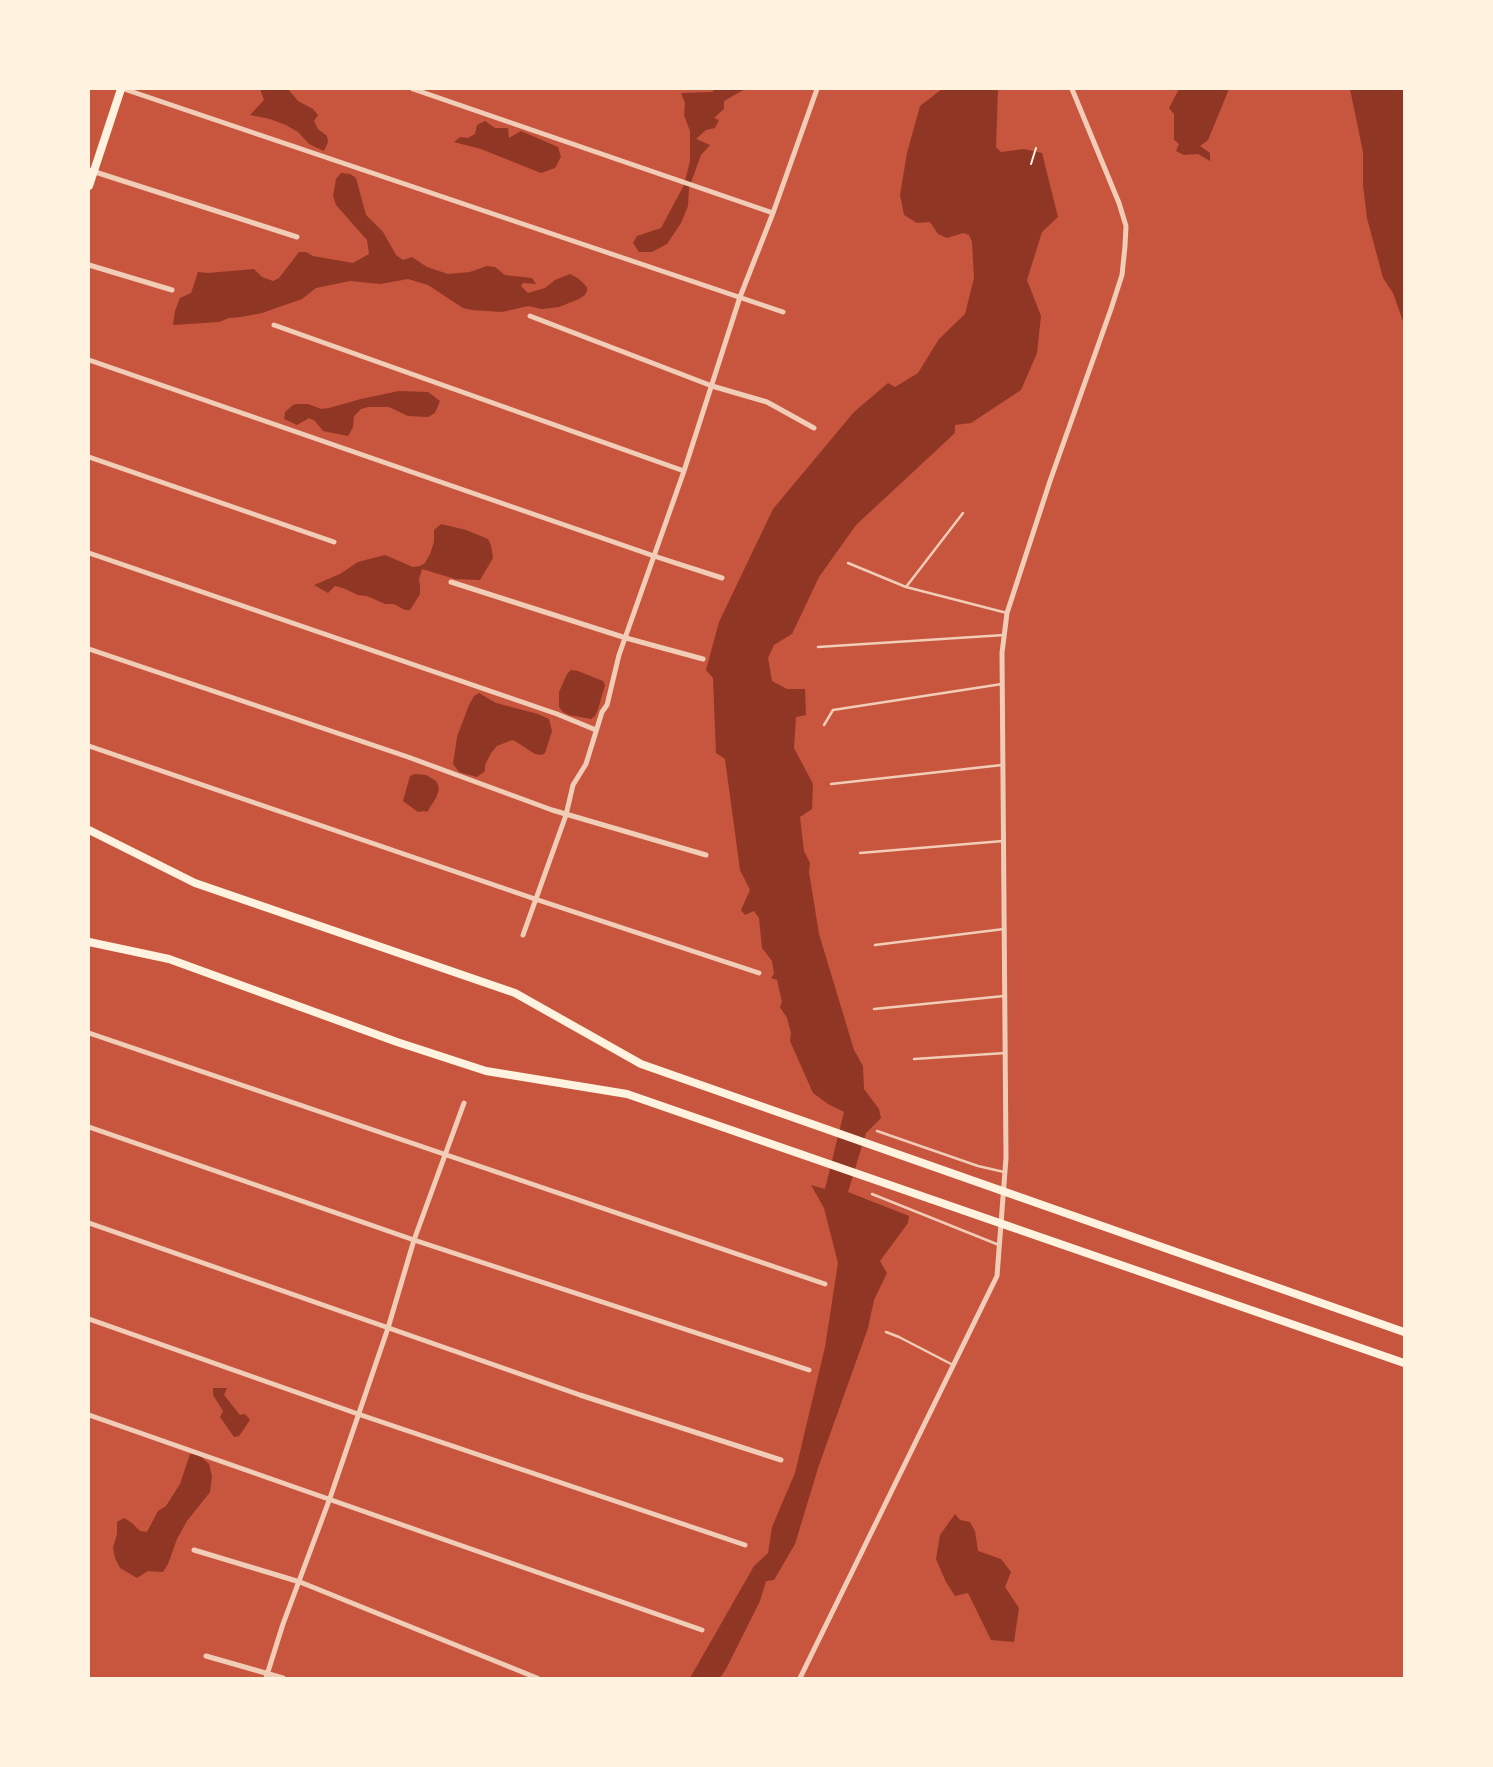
<!DOCTYPE html>
<html>
<head>
<meta charset="utf-8">
<style>
	body { margin:0 }
	#map { position:relative; width:1493px; height:1767px; overflow:hidden; background:#c8553d; font-family:Arial,sans-serif }
	canvas { display:block }
	.frame { position:absolute; inset:0; border:90px solid #fff3e0; pointer-events:none }
</style>
</head>
<body>
<div id="map">
<canvas width="1493" height="1767"></canvas>
<div class="frame"></div>
</div>
<script>
const c = document.querySelector('canvas').getContext('2d');
c.lineJoin = 'round';
function fill(path, color) { c.fillStyle = color; c.fill(path, 'evenodd'); }
const toPath = rows => new Path2D(rows.map(r => 'M' + r).join(''));
function stroke(path, color, width, dash) { c.strokeStyle = color; c.lineWidth = width; c.lineCap = dash ? 'butt' : 'round'; c.setLineDash(dash || []); c.stroke(path); }
fill(toPath([
	[260,89,288,89,298,101,313,109,318,115,314,121,318,129,327,136,328,142,324,151,309,144,298,132,286,125,270,119,250,115,264,100],
	[715,89,745,89,724,101,724,109,714,118,719,120,715,128,706,130,696,139,710,145,701,155,689,188,688,206,681,223,667,244,652,252,639,252,633,243,637,236,661,228,684,185,690,161,690,131,684,115,685,103,681,93,712,92],
	[942,89,998,89,996,147,1001,152,1024,149,1042,153,1058,217,1042,232,1027,280,1041,316,1037,353,1021,390,971,423,955,425,955,433,856,525,819,577,792,634,774,645,768,658,772,681,787,689,805,689,806,715,796,717,794,748,813,784,812,809,800,817,804,851,810,863,809,872,819,934,854,1050,863,1066,864,1089,879,1109,881,1118,866,1133,848,1192,909,1216,908,1223,880,1261,887,1273,874,1300,868,1328,819,1465,795,1544,774,1580,766,1581,760,1601,726,1669,720,1678,690,1678,754,1566,768,1553,772,1527,795,1473,825,1347,838,1263,824,1208,811,1185,825,1189,844,1112,828,1104,813,1093,790,1041,791,1033,787,1018,780,1007,782,1002,777,980,771,978,774,974,772,961,762,948,759,918,754,911,745,915,741,910,750,890,740,870,725,759,716,753,713,678,706,670,719,622,773,509,854,412,888,383,895,387,918,373,939,339,965,314,974,278,972,242,969,235,963,233,947,238,938,234,930,222,917,223,904,215,900,195,907,153,920,106],
	[1179,89,1229,89,1208,140,1200,146,1210,153,1210,161,1198,154,1184,155,1176,151,1179,144,1174,140,1174,114,1169,108],
	[1350,89,1404,89,1404,324,1393,293,1383,278,1367,218,1363,185,1363,152],
	[485,121,495,128,508,128,509,138,521,131,558,147,561,157,555,168,541,173,481,149,454,142,460,137,468,138,475,134,477,125],
	[341,173,350,174,356,178,366,215,383,232,396,255,403,260,412,257,427,267,448,274,470,272,487,266,495,267,505,275,532,278,536,284,523,283,521,286,528,293,545,288,555,280,570,274,579,279,587,287,587,291,585,295,579,299,559,307,542,309,528,306,502,312,472,310,463,308,428,285,408,279,380,284,350,281,316,288,302,299,262,313,241,317,229,318,219,322,173,325,175,311,180,298,191,293,198,272,208,273,254,269,262,277,273,281,279,278,299,252,306,252,313,256,353,263,369,254,367,240,336,205,333,196,336,179],
	[399,391,428,392,440,401,435,413,428,417,408,416,389,407,368,407,361,409,354,416,353,427,348,436,323,431,315,421,309,418,297,425,284,419,285,412,293,405,297,404,308,404,321,409,329,408,361,399],
	[441,524,466,530,488,539,491,545,493,558,480,580,455,579,422,569,419,579,420,587,420,594,410,610,405,610,394,604,385,604,367,596,358,595,343,588,335,586,328,593,314,585,340,574,358,562,385,555,413,567,420,566,425,563,430,554,434,542,434,530],
	[571,670,578,671,603,681,605,685,598,709,595,716,591,719,569,715,563,712,559,707,559,692,567,674],
	[479,693,496,703,538,714,549,719,552,731,545,753,542,755,535,754,515,741,512,740,497,746,491,753,485,765,485,771,477,777,459,772,453,764,457,737,469,705,474,696],
	[415,774,426,775,436,781,438,785,439,789,436,798,427,812,424,811,418,812,403,801,410,776],
	[213,1388,227,1388,224,1395,240,1415,245,1414,250,1420,239,1436,234,1437,220,1417,223,1411,213,1395],
	[190,1454,199,1455,209,1464,212,1476,210,1492,187,1521,177,1539,168,1564,163,1572,148,1571,137,1578,120,1568,115,1558,113,1548,117,1534,117,1522,124,1518,132,1523,140,1531,147,1532,158,1511,166,1506,180,1484],
	[955,1514,960,1520,970,1522,975,1531,978,1551,1001,1559,1011,1572,1005,1587,1019,1608,1014,1642,991,1640,968,1593,955,1596,946,1582,936,1559,940,1535]
]), '#8f3625');
stroke(toPath([
	[1031,164,1036,148]
]), '#fff3e0', 2);
stroke(toPath([
	[848,563,906,587,1007,613],
	[906,587,963,513],
	[818,647,1004,635],
	[824,725,833,710,1002,684],
	[831,784,1002,765],
	[860,853,1003,841],
	[875,945,1004,929],
	[874,1009,1004,996],
	[914,1059,1005,1053],
	[877,1131,978,1166,1004,1172],
	[872,1194,999,1245],
	[886,1332,899,1337,953,1365]
]), '#f1ccb7', 2.5);
stroke(toPath([
	[124,89,783,312],
	[413,89,773,213],
	[89,170,297,237],
	[89,265,172,290],
	[530,316,712,386,767,402,814,428],
	[274,325,684,471],
	[89,360,654,556,722,578],
	[89,457,334,542],
	[89,553,557,714,596,730],
	[451,582,626,638,703,659],
	[89,649,408,757,552,810,706,855],
	[89,746,535,899,759,973],
	[523,935,566,815,573,785,586,764,602,712,607,705,619,655,684,471,740,297,773,213,817,89],
	[89,1033,825,1284],
	[89,1127,414,1240,809,1370],
	[89,1223,580,1395,781,1460],
	[89,1319,358,1414,745,1545],
	[89,1415,702,1630],
	[194,1550,300,1582,537,1678],
	[206,1656,283,1678],
	[266,1678,283,1624,330,1498,388,1328,414,1240,464,1103],
	[800,1678,997,1276,1006,1158,1002,653,1007,613,1050,481,1111,309,1122,275,1125,246,1126,226,1119,203,1072,89]
]), '#f1ccb7', 5);
stroke(toPath([
	[89,186,121,89],
	[89,830,195,883,515,993,641,1064,1404,1332],
	[89,942,169,959,397,1042,486,1071,627,1094,1404,1363]
]), '#fff3e0', 8);
</script>
</body>
</html>
